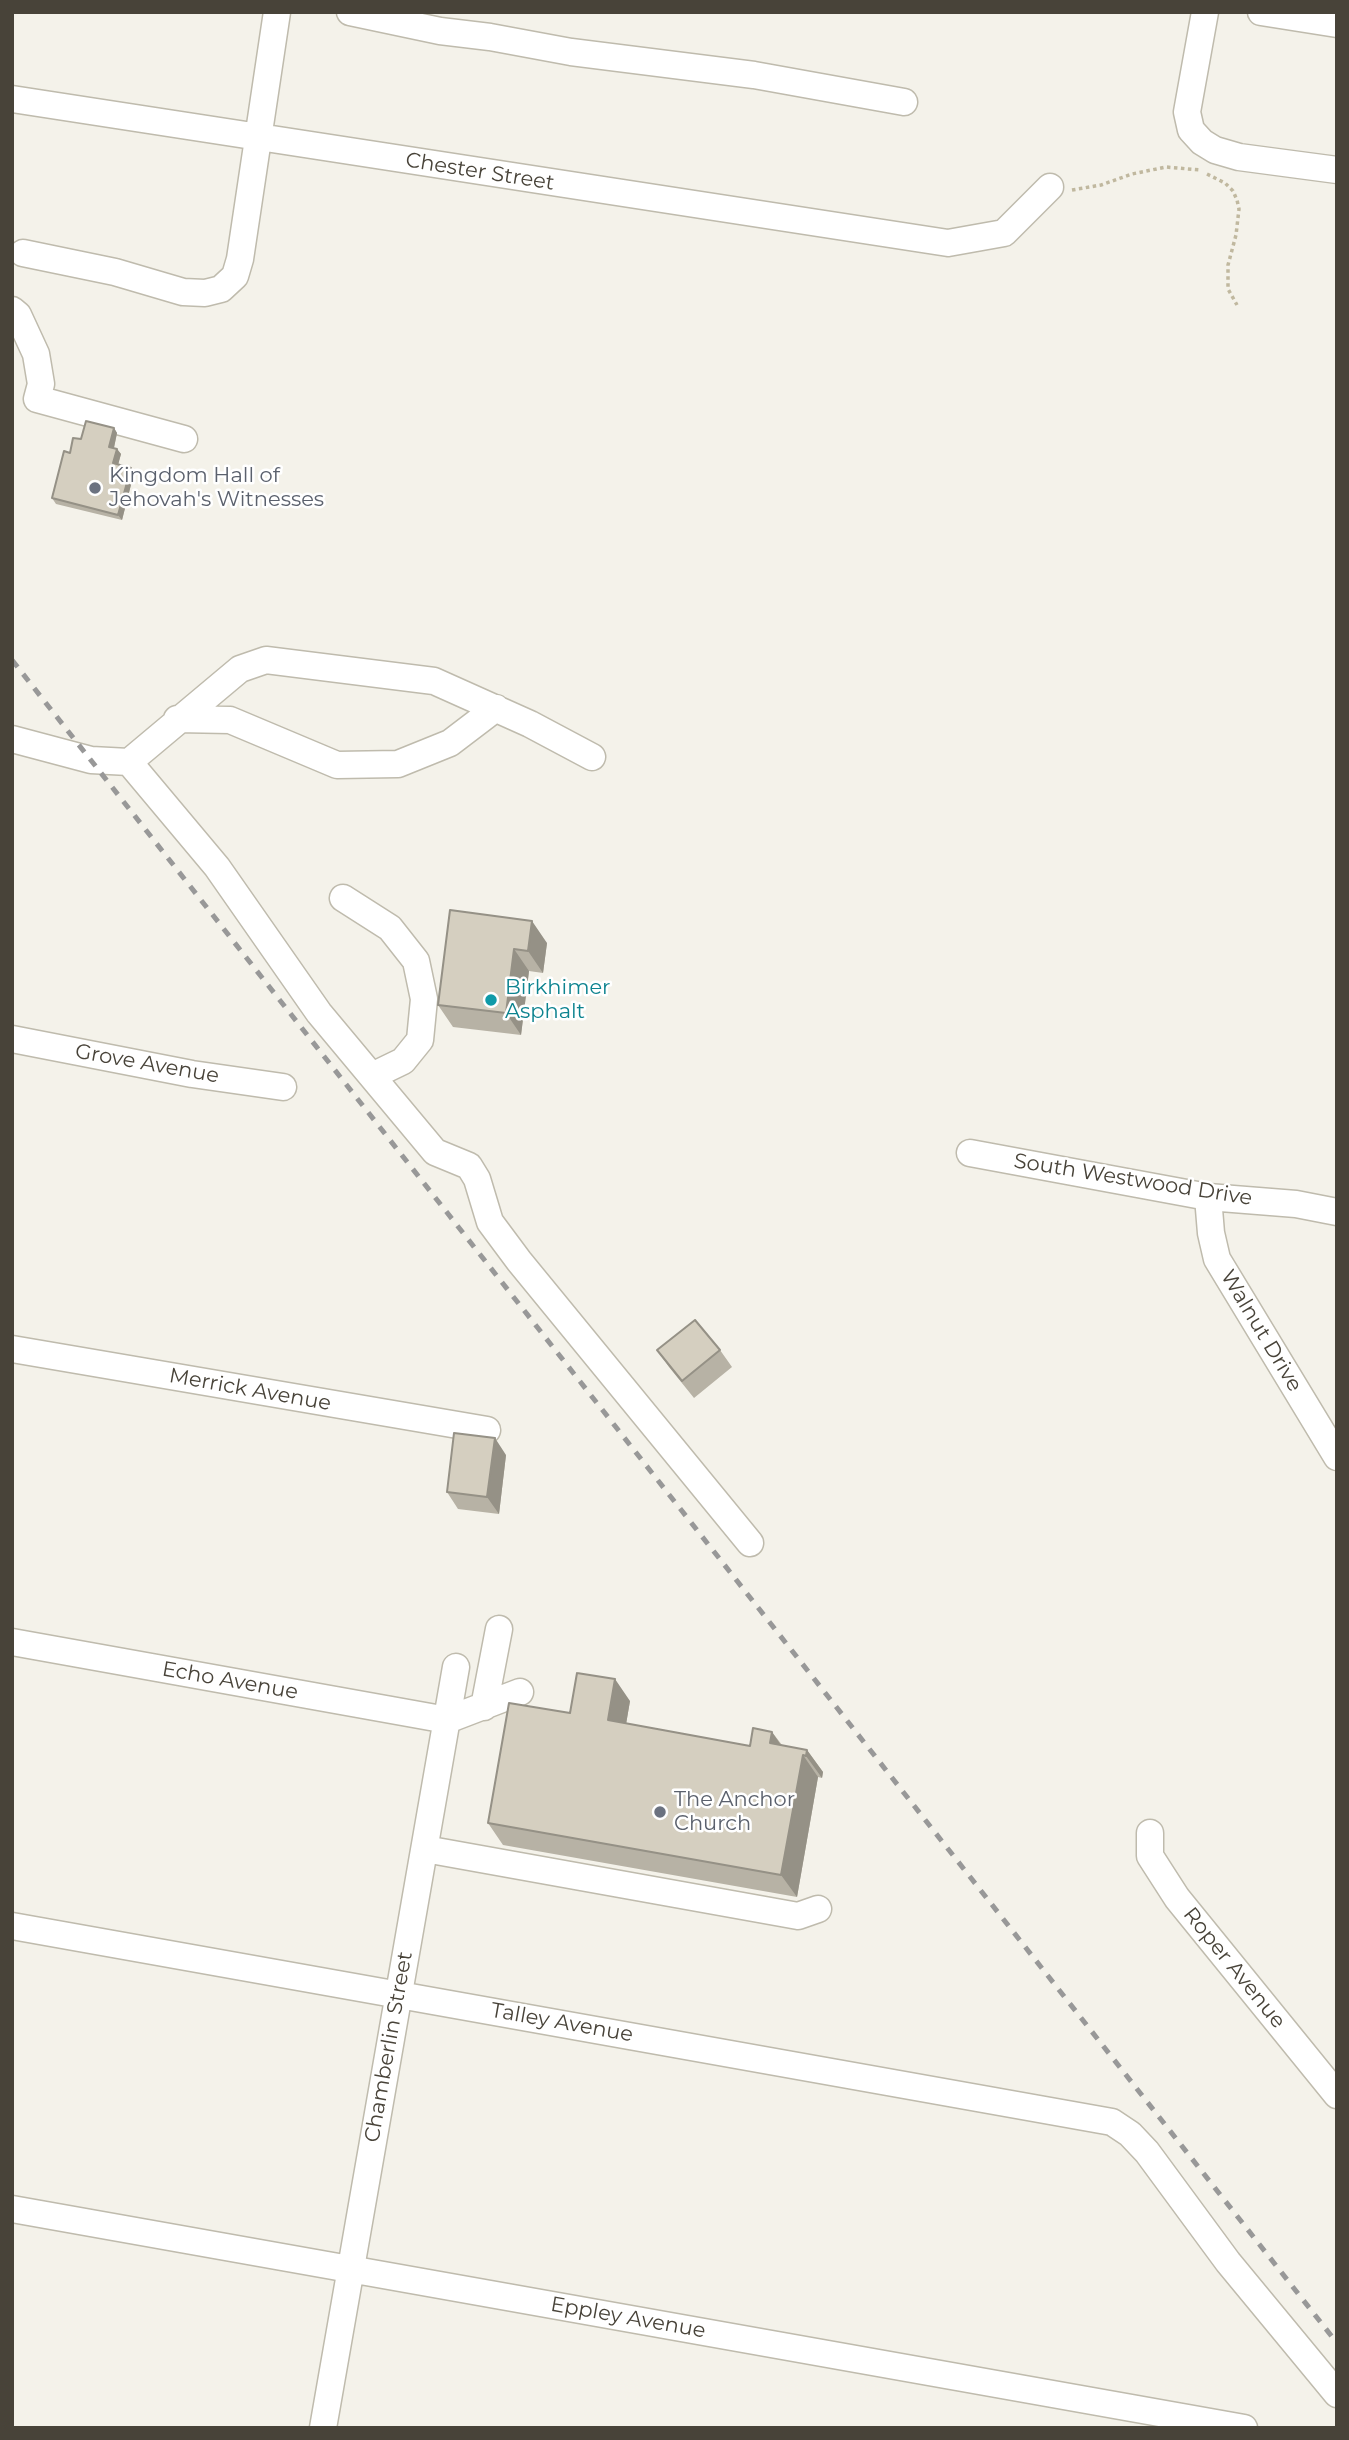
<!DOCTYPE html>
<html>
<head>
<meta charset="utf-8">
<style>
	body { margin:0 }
	#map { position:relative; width:1349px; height:2440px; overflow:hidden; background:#f4f2ea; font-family:Montserrat,sans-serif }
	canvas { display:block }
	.frame { position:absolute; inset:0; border:14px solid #484339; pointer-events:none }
</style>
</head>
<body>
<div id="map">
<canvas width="1349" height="2440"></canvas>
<div class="frame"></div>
</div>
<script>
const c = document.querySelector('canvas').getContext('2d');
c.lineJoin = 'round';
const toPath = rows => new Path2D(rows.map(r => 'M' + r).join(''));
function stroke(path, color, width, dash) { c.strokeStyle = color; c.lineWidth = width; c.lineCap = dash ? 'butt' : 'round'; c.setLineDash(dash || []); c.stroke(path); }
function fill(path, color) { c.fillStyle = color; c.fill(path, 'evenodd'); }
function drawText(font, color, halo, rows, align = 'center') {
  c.font = font + ' Montserrat,sans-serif'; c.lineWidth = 5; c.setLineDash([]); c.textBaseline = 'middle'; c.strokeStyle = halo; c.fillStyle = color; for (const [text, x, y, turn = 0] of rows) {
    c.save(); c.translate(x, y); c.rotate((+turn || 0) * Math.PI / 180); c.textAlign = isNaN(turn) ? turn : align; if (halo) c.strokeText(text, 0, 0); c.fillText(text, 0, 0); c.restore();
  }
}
const minor = toPath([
	[350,12,440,31,490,37,571,52,754,75,904,102],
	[1205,12,1187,112,1191,130,1202,142,1215,150,1239,157,1337,170],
	[1261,12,1337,24],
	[12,99,948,243,1004,233,1050,187],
	[23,253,115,272,183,292,205,293,221,289,235,276,240,259,277,12],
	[12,310,18,315,36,354,41,384,37,399,184,439],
	[177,719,230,720,337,765,398,764,450,743,496,708],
	[12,739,91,760,129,762,217,867,319,1013,435,1152,469,1166,477,1179,490,1222,519,1261,750,1543],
	[129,762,240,669,266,660,434,681,530,724,592,757],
	[343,898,390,928,416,961,424,999,420,1040,403,1061,372,1076],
	[12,1039,192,1074,283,1087],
	[970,1153,1208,1197,1296,1204,1337,1212],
	[1208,1197,1211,1233,1217,1259,1337,1457],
	[12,1349,487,1430],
	[12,1642,447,1720,520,1692],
	[484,1707,499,1629],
	[1150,1833,1150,1856,1177,1898,1337,2095],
	[425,1849,798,1916,818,1909],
	[12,1926,1112,2122,1130,2134,1147,2152,1228,2262,1337,2394],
	[12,2209,1244,2428],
	[323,2428,456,1667]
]);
stroke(minor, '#bfbbad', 29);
stroke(toPath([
	[1207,174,1225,183,1233,191,1237,200,1239,209,1236,235,1228,265,1228,289,1237,305],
	[1072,190,1101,185,1132,174,1166,167,1200,170]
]), '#c0b89f', 3.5, [3.5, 3.5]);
stroke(minor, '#fff', 26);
stroke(toPath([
	[12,660,1337,2343]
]), '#989898', 5, [9, 9]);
fill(toPath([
	[114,428,117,433,114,448,117,449,121,454,118,464,131,468,134,473,122,520,56,504,52,498,70,453,81,439],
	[450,910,547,943,543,973,529,971,521,1035,453,1027,438,1005],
	[657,1350,720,1350,732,1367,694,1398,669,1367],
	[506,1455,499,1514,458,1509,447,1492],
	[630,1701,626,1724,750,1746,772,1732,782,1745,807,1750,823,1772,822,1778,818,1777,797,1897,503,1845,488,1823,570,1713]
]), '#b7b2a5');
fill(toPath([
	[114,428,117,433,113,452,109,447],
	[117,449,121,454,117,469,113,463],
	[131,468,134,473,122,520,118,515],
	[532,921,547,943,543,973,528,951],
	[514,949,529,971,521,1035,506,1013],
	[495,1438,506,1455,499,1514,487,1497],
	[615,1679,630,1701,623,1742,608,1720],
	[772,1732,787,1754,770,1743],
	[807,1750,823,1772,822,1778,806,1756],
	[803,1755,818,1777,797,1897,781,1875]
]), '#959186');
const building = toPath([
	[86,421,114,428,109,447,117,449,113,463,131,468,118,515,52,498,64,451,70,453,73,438,81,439,86,421],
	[450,910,532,921,528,951,514,949,506,1013,438,1005,450,910],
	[695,1320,720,1350,682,1381,657,1350,695,1320],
	[454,1433,495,1438,487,1497,447,1492,454,1433],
	[577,1673,615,1679,608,1720,750,1746,753,1728,772,1732,770,1743,807,1750,806,1756,803,1755,781,1875,488,1823,509,1703,570,1713,577,1673]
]);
fill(building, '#d5cfc0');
stroke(building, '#959186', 2);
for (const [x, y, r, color] of [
	[95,488,7,"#6b7280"],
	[491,1000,7,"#0f9aa8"],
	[660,1812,7,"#6b7280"]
]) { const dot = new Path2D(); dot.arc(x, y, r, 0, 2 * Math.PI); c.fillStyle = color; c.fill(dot); stroke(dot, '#fff', 2.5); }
drawText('21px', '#484339', '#fff', [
	["Chester Street",480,172,9],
	["Grove Avenue",147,1064,10],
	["South Westwood Drive",1133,1180,9],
	["Walnut Drive",1261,1331,59],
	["Merrick Avenue",250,1390,10],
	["Echo Avenue",230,1681,10],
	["Roper Avenue",1234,1968,51],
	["Talley Avenue",562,2023,10],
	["Chamberlin Street",389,2047,-80],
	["Eppley Avenue",628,2318,10]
]);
drawText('21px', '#5b616d', '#fff', [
	["Kingdom Hall of",109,476],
	["Jehovah's Witnesses",109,500],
	["The Anchor",674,1800],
	["Church",674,1824]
], 'left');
drawText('21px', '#0d838f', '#fff', [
	["Birkhimer",505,988],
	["Asphalt",505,1012]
], 'left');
</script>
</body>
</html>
